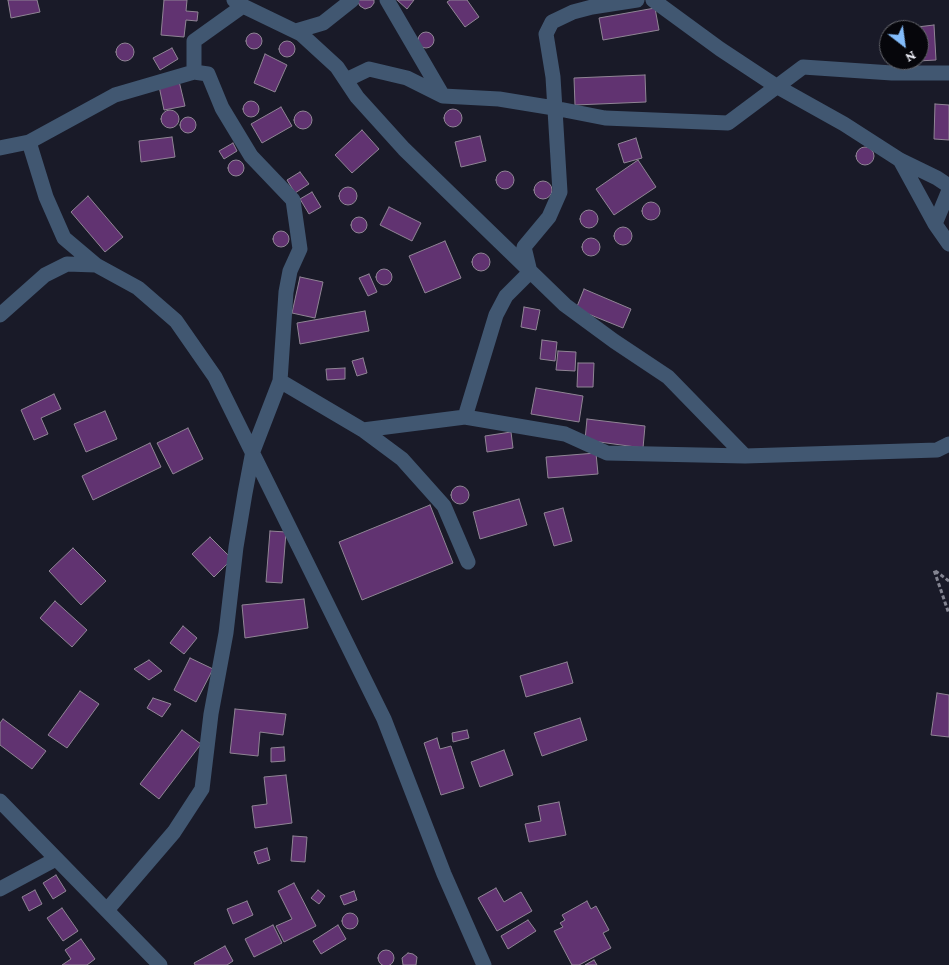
<!DOCTYPE html>
<html>
<head>
<meta charset="utf-8">
<style>
	body { margin:0 }
	#map { position:relative; width:949px; height:965px; overflow:hidden; background:#191a28; font-family:"Crimson Pro",serif }
	canvas { display:block }
	.north { position:absolute; left:879px; top:20px; width:50px; height:50px; box-sizing:border-box; background:#06060b; border:1px solid #64656c; border-radius:50%; rotate:150deg; font-size:14px; font-weight:700; line-height:20px; text-align:center; color:#f2f3fd }
	.north::after { content:''; display:block; margin:auto; width:18px; height:22px; background:#83bcfb; clip-path:polygon(50% 0,100% 100%,50% 72%,0 100%) }
</style>
</head>
<body>
<div id="map">
<canvas width="949" height="965"></canvas>
<div class="north">N</div>
</div>
<script>
const c = document.querySelector('canvas').getContext('2d');
c.lineJoin = 'round';
function fill(path, color) { c.fillStyle = color; c.fill(path, 'evenodd'); }
const toPath = rows => new Path2D(rows.map(r => 'M' + r).join(''));
function stroke(path, color, width, dash) { c.strokeStyle = color; c.lineWidth = width; c.lineCap = dash ? 'butt' : 'round'; c.setLineDash(dash || []); c.stroke(path); }
const building = toPath([
	[8,0,37,0,40,12,11,18,8,0],
	[164,0,187,0,186,11,198,12,197,21,186,20,184,37,161,35,164,0],
	[357,0,374,0,374,3,371,7,365,9,360,6,357,0],
	[397,0,414,0,407,9,397,0],
	[450,0,467,0,479,17,465,27,447,2,450,0],
	[655,8,659,30,603,40,599,18,655,8],
	[934,25,936,60,918,61,919,30,917,30,917,27,934,25],
	'418 40a8 8 0 1 1 16 0a8 8 0 1 1-16 0Z',
	'246 41a8 8 0 1 1 16 0a8 8 0 1 1-16 0Z',
	'279 49a8 8 0 1 1 16 0a8 8 0 1 1-16 0Z',
	'116 52a9 9 0 1 1 18 0a9 9 0 1 1-18 0Z',
	[172,48,178,59,160,70,153,58,172,48],
	[265,54,287,65,275,92,254,83,265,54],
	[645,75,646,102,575,105,574,78,645,75],
	[179,81,185,106,164,110,159,86,179,81],
	'243 109a8 8 0 1 1 16 0a8 8 0 1 1-16 0Z',
	[935,104,949,105,949,140,934,139,935,104],
	[281,107,292,126,262,143,251,124,281,107],
	'444 118a9 9 0 1 1 18 0a9 9 0 1 1-18 0Z',
	'161 119a9 9 0 1 1 18 0a9 9 0 1 1-18 0Z',
	'294 120a9 9 0 1 1 18 0a9 9 0 1 1-18 0Z',
	'180 125a8 8 0 1 1 16 0a8 8 0 1 1-16 0Z',
	[362,130,379,149,352,173,335,155,362,130],
	[480,136,486,161,461,167,455,142,480,136],
	[172,137,175,157,141,162,139,141,172,137],
	[636,138,642,158,624,163,618,144,636,138],
	[233,143,237,151,224,159,219,151,233,143],
	'856 156a9 9 0 1 1 18 0a9 9 0 1 1-18 0Z',
	'228 168a8 8 0 1 1 16 0a8 8 0 1 1-16 0Z',
	[638,160,656,187,614,215,596,189,638,160],
	'496 180a9 9 0 1 1 18 0a9 9 0 1 1-18 0Z',
	[300,172,309,184,295,193,287,180,300,172],
	'534 190a9 9 0 1 1 18 0a9 9 0 1 1-18 0Z',
	'339 196a9 9 0 1 1 18 0a9 9 0 1 1-18 0Z',
	[312,192,321,207,309,214,300,199,312,192],
	[88,196,123,237,105,252,71,212,88,196],
	'642 211a9 9 0 1 1 18 0a9 9 0 1 1-18 0Z',
	[389,207,421,223,412,241,380,225,389,207],
	'580 219a9 9 0 1 1 18 0a9 9 0 1 1-18 0Z',
	'351 225a8 8 0 1 1 16 0a8 8 0 1 1-16 0Z',
	'614 236a9 9 0 1 1 18 0a9 9 0 1 1-18 0Z',
	'273 239a8 8 0 1 1 16 0a8 8 0 1 1-16 0Z',
	'582 247a9 9 0 1 1 18 0a9 9 0 1 1-18 0Z',
	[445,241,461,278,425,293,409,256,445,241],
	'472 262a9 9 0 1 1 18 0a9 9 0 1 1-18 0Z',
	'376 277a8 8 0 1 1 16 0a8 8 0 1 1-16 0Z',
	[369,274,377,292,368,296,359,278,369,274],
	[300,277,323,282,315,318,292,313,300,277],
	[584,289,631,309,623,328,576,309,584,289],
	[524,307,540,310,536,330,521,327,524,307],
	[365,311,369,331,300,344,297,323,365,311],
	[542,340,557,342,555,361,540,359,542,340],
	[558,351,576,352,575,371,556,370,558,351],
	[363,358,367,373,357,376,352,361,363,358],
	[578,363,594,363,593,387,577,387,578,363],
	[345,368,345,379,327,380,326,369,345,368],
	[536,388,583,396,579,422,531,414,536,388],
	[54,394,61,409,41,418,48,434,34,440,21,410,54,394],
	[105,411,117,439,86,452,74,424,105,411],
	[587,419,645,426,643,448,585,440,587,419],
	[188,428,203,459,173,474,157,443,188,428],
	[511,432,513,448,487,452,485,436,511,432],
	[150,443,161,467,93,500,82,476,150,443],
	[596,453,598,474,548,478,546,457,596,453],
	'451 495a9 9 0 1 1 18 0a9 9 0 1 1-18 0Z',
	[519,499,527,525,480,539,473,512,519,499],
	[430,505,453,563,362,600,339,542,430,505],
	[563,508,572,541,554,546,544,513,563,508],
	[270,531,286,532,282,583,266,582,270,531],
	[210,537,232,559,214,577,192,554,210,537],
	[73,548,106,581,81,605,49,571,73,548],
	[304,599,308,628,245,638,242,605,304,599],
	[55,601,87,630,72,647,40,618,55,601],
	[183,626,197,638,184,654,170,643,183,626],
	[190,658,213,669,196,702,174,690,190,658],
	[149,660,162,671,149,680,134,669,149,660],
	[567,662,573,683,526,697,520,676,567,662],
	[80,691,99,704,67,748,48,735,80,691],
	[937,693,949,695,949,737,931,735,937,693],
	[153,698,171,704,162,717,147,708,153,698],
	[235,709,286,714,283,735,260,732,258,756,230,753,235,709],
	[580,718,587,740,542,756,534,733,580,718],
	[3,719,46,751,32,769,0,745,0,723,3,719],
	[182,730,201,744,159,799,140,784,182,730],
	[467,730,469,738,453,742,452,733,467,730],
	[437,738,440,749,451,746,464,788,441,795,424,743,437,738],
	[284,747,285,761,271,762,271,748,284,747],
	[504,750,513,775,480,787,471,762,504,750],
	[286,775,292,823,255,828,252,806,267,804,264,777,286,775],
	[559,802,566,835,529,842,525,824,541,821,538,806,559,802],
	[293,836,307,837,305,862,291,861,293,836],
	[267,848,270,860,258,864,254,852,267,848],
	[56,875,66,891,53,899,43,883,56,875],
	[294,883,316,926,284,942,276,926,292,919,278,891,294,883],
	[496,888,504,902,521,892,532,911,497,931,478,898,496,888],
	[35,890,42,904,29,911,22,897,35,890],
	[318,890,325,896,319,904,311,898,318,890],
	[354,891,357,900,344,905,340,896,354,891],
	[247,901,253,915,233,924,227,909,247,901],
	[587,901,591,909,596,906,609,930,603,933,611,948,579,965,572,965,554,931,563,927,560,923,565,920,562,915,587,901],
	[62,908,78,931,63,941,47,918,62,908],
	'342 921a8 8 0 1 1 16 0a8 8 0 1 1-16 0Z',
	[528,920,536,931,508,949,501,936,528,920],
	[273,925,282,943,254,957,245,939,273,925],
	[338,925,346,939,321,954,313,941,338,925],
	[81,939,95,959,87,965,62,965,71,959,65,950,81,939],
	[225,946,233,961,227,965,195,965,194,963,225,946],
	'378 958a8 8 0 1 1 16 0a8 8 0 1 1-16 0Z',
	[408,953,413,954,417,957,416,965,403,965,402,958,408,953],
	[594,960,597,965,585,965,594,960]
]);
fill(building, '#613371');
stroke(building, '#908595', 1);
stroke(toPath([
	[949,581,934,570,949,614]
]), '#838491', 3, [4, 2.5]);
stroke(toPath([
	[234,0,243,6,301,34,337,67,357,97,404,149,565,305,614,341,668,377,745,456],
	[387,0,443,96],
	[653,0,720,49,776,86,844,124,900,160,937,178,949,186],
	[296,31,323,23,352,0],
	[194,72,194,41,243,6],
	[346,80,369,69,407,78,443,96,499,99,554,108,605,118,728,123,803,67,892,73,949,73],
	[29,142,46,197,64,238,96,265,138,288,176,321,215,377,384,719,444,874,484,965],
	[0,148,29,142,115,95,194,72,208,74,222,108,251,156,293,200,300,249,290,271,286,292,280,381,253,451,245,493,236,547,226,633,211,714,202,789,174,832,107,910],
	[900,160,935,224,949,244],
	[935,224,949,190],
	[530,272,524,247,549,217,560,192,553,77,546,34,552,22,573,12,592,7,637,0],
	[0,315,45,275,67,264,96,265],
	[280,381,363,430,465,417,565,434,607,453,745,456,937,450,949,444],
	[465,417,496,315,506,296,530,272],
	[363,430,402,459,444,506,468,562],
	[0,801,160,965],
	[0,889,56,859]
]), '#415771', 15);
</script>
</body>
</html>
